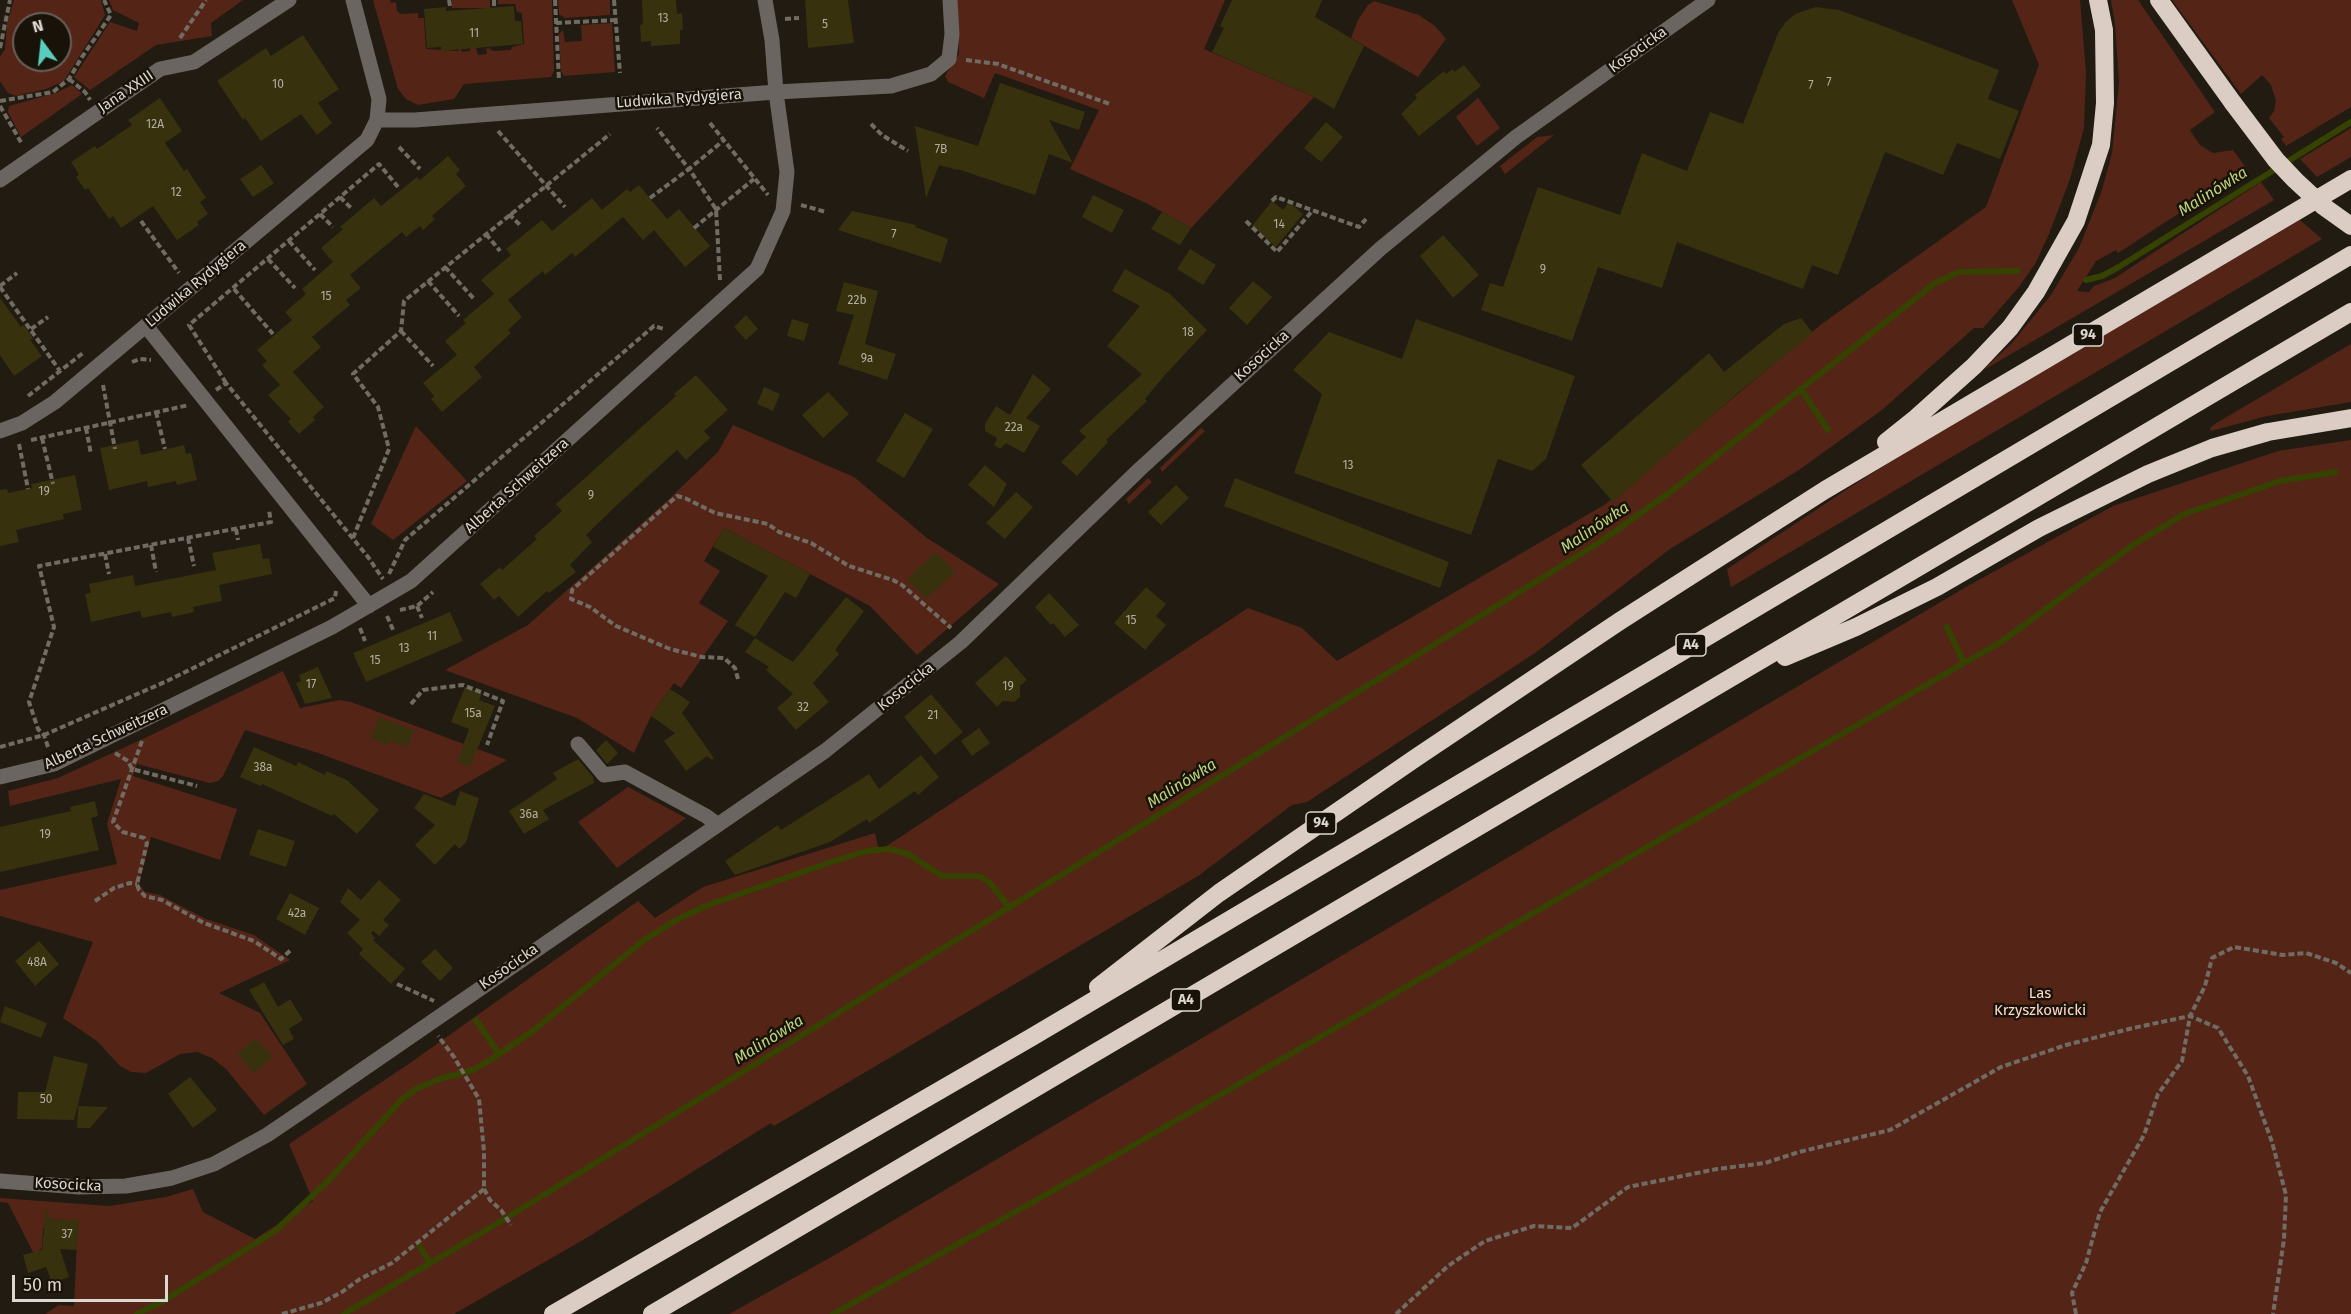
<!DOCTYPE html>
<html>
<head>
<meta charset="utf-8">
<style>
	body { margin:0 }
	#map { position:relative; width:2351px; height:1314px; overflow:hidden; background:#211b11; font-family:"Fira Sans",sans-serif }
	canvas { display:block }
	.north { position:absolute; left:12px; top:12px; width:60px; height:60px; box-sizing:border-box; background:#181208; border:2px solid #666158; border-radius:50%; rotate:345deg; font-size:16px; font-weight:700; line-height:24px; text-align:center; color:#dcd8d1 }
	.north::after { content:''; display:block; margin:auto; width:21px; height:27px; background:#59cebe; clip-path:polygon(50% 0,100% 100%,50% 72%,0 100%) }
	.scale { position:absolute; left:12px; top:1275px; width:156px; height:27px; box-sizing:border-box; border:3px solid #dcd8d1; border-top:0; padding-left:8px; font-size:18px; line-height:21px; white-space:nowrap; color:#dcd8d1; -webkit-text-stroke:4px #181208; paint-order:stroke }
</style>
</head>
<body>
<div id="map">
<canvas width="2351" height="1314"></canvas>
<div class="north">N</div>
<div class="scale">50 m</div>
</div>
<script>
const c = document.querySelector('canvas').getContext('2d');
c.lineJoin = 'round';
function fill(path, color) { c.fillStyle = color; c.fill(path, 'evenodd'); }
const toPath = rows => new Path2D(rows.map(r => 'M' + r).join(''));
function stroke(path, color, width, dash) { c.strokeStyle = color; c.lineWidth = width; c.lineCap = dash ? 'butt' : 'round'; c.setLineDash(dash || []); c.stroke(path); }
function drawText(font, color, halo, rows, align = 'center') {
  c.font = font + ' "Fira Sans",sans-serif'; c.lineWidth = 5; c.setLineDash([]); c.textBaseline = 'middle'; c.strokeStyle = halo; c.fillStyle = color; for (const [text, x, y, turn = 0] of rows) {
    c.save(); c.translate(x, y); c.rotate((+turn || 0) * Math.PI / 180); c.textAlign = isNaN(turn) ? turn : align; if (halo) c.strokeText(text, 0, 0); c.fillText(text, 0, 0); c.restore();
  }
}
fill(toPath([
	[14,0,101,0,105,15,64,81,46,89,16,96,8,93,0,81,0,57,5,49,7,23],
	[24,24,60,24,60,60,24,60],
	[109,0,243,0,211,23,212,36,156,45,90,90,74,77,110,22,137,31,139,23,113,10],
	[373,0,390,0,391,3,396,2,397,11,401,14,418,13,418,18,424,18,426,49,458,51,460,47,462,52,470,51,471,46,472,48,476,48,478,55,487,54,486,49,489,48,493,51,511,50,512,47,524,44,522,13,517,12,515,4,498,4,498,0,552,0,554,71,551,77,464,84,454,99,418,105,406,99,398,89],
	[452,0,490,0,490,8,452,8],
	[558,0,610,0,610,15,565,18,559,14],
	[957,0,1225,0,1204,49,1314,97,1191,228,1146,203,1070,169,1099,110,995,73,984,98,948,82,945,76,959,54],
	[2012,0,2080,0,2086,72,2084,128,2070,179,2049,234,2035,264,2018,288,1983,328,1974,328,1882,410,1799,470,1670,549,1535,653,1307,802,1292,805,1198,876,774,1126,771,1123,583,1240,454,1314,45,1314,59,1305,74,1306,78,1221,49,1219,48,1228,43,1228,42,1247,35,1256,8,1203,0,1202,0,1198,109,1206,166,1197,193,1189,203,1212,255,1239,313,1201,289,1144,410,1063,638,901,655,918,703,887,875,833,879,851,1248,608,1302,628,1337,661,1604,505,1823,323,1986,207,2039,65],
	[2111,0,2138,0,2215,112,2190,130,2195,138,2200,145,2213,153,2233,150,2247,169,2118,253,2116,250,2096,261,2077,291,2089,292,2094,286,2115,278,2261,182,2274,200,1982,371,2012,343,2051,295,2079,248,2102,190,2112,153,2119,82,2115,24],
	[2172,0,2351,0,2351,107,2286,146,2281,139,2284,137,2269,118,2274,111,2276,101,2271,85,2262,75,2241,94],
	[1374,1,1419,15,1435,26,1446,39,1418,77,1351,38,1358,20,1368,5],
	[612,23,615,72,564,76,561,71,559,34,563,30,565,42,582,41,581,25],
	[72,85,82,94,21,137,8,112,9,106,56,93],
	[1478,98,1500,128,1477,146,1456,117],
	[2351,128,2351,157,2317,177,2300,159],
	[1554,135,1505,174,1500,166,1537,137],
	[2300,220,2322,239,1731,587,1727,569,1852,486,1960,418],
	[2351,344,2351,402,2267,416,2211,431,2210,428,2218,422],
	[733,425,854,477,927,538,999,584,917,655,870,606,724,528,704,561,720,571,699,603,728,621,681,688,674,683,651,716,634,753,577,718,445,670,528,625,668,500,718,452],
	[416,426,467,481,393,540,371,524],
	[1201,428,1205,431,1162,472,1160,468],
	[2351,440,2351,1314,729,1314,833,1256,1966,587,2113,506,2278,451],
	[1148,478,1152,482,1129,504,1126,499],
	[283,671,300,708,340,700,351,702,507,760,441,798,318,753,245,730,223,776,218,781,210,783,137,764,133,776,237,809,220,860,151,837,139,884,145,892,160,895,206,919,254,935,290,960,219,993,260,1013,307,1084,264,1115,226,1069,212,1058,197,1052,180,1054,146,1073,131,1072,120,1066,97,1041,63,1018,93,942,0,916,0,890,117,864,107,824,121,779,10,806,8,791,58,778,147,737],
	[628,787,686,818,617,868,578,822]
]), '#542517');
stroke(toPath([
	[2086,280,2102,276,2117,268,2351,122],
	[1801,389,1828,430],
	[1964,663,2001,642,2133,545,2184,514,2280,481,2335,472],
	[476,1020,499,1054],
	[419,1245,430,1263],
	[137,1314,163,1301,275,1231,329,1180,402,1099,416,1089,439,1079,473,1070,492,1059,534,1030,644,940,676,920,708,905,834,861,867,851,890,849,908,854,942,876,979,876,989,882,1010,908],
	[344,1314,503,1220,1600,542,1673,490,1935,283,1959,272,2018,271],
	[833,1314,1120,1153,1964,663,1947,627]
]), '#354200', 6);
fill(toPath([
	[642,0,676,0,677,14,682,13,683,30,680,30,680,44,651,46,651,41,641,42,640,25,643,24],
	[805,0,848,0,854,43,808,48],
	[1232,0,1322,0,1315,17,1364,46,1334,109,1314,97,1212,52,1224,28,1220,26],
	[514,6,515,21,521,21,523,44,441,51,441,47,427,48,424,9,446,7,446,11],
	[1816,7,1839,10,1875,23,1999,70,1988,99,2019,111,2000,159,1957,143,1943,175,1885,152,1838,275,1812,265,1803,289,1677,242,1662,288,1598,267,1572,341,1481,310,1490,283,1503,287,1538,187,1620,215,1642,153,1687,171,1710,112,1743,124,1778,33,1785,23,1795,14],
	[303,35,339,89,318,103,332,123,317,135,301,114,261,141,245,118,243,120,217,81,266,48,271,56],
	[1464,65,1481,86,1419,136,1401,114,1417,98,1415,95,1444,71,1446,74,1453,69,1454,72],
	[1000,83,1085,112,1079,130,1049,120,1073,163,1049,154,1035,195,957,169,957,170,939,165,926,198,915,126,978,146],
	[160,98,182,131,165,143,184,171,187,169,206,198,200,202,208,214,197,222,199,225,177,240,153,206,121,228,113,216,109,219,88,188,85,190,76,177,79,174,71,162,95,146,97,149,132,125,128,120],
	[1326,122,1343,137,1321,162,1304,148],
	[448,156,460,170,456,174,466,186,432,216,435,219,423,230,420,226,406,237,402,232,350,275,361,288,346,300,350,305,312,337,321,347,293,372,324,407,313,417,315,420,299,434,288,422,291,419,268,395,280,385,262,365,267,361,257,350,292,320,285,312,306,294,302,289,333,262,321,248,343,229,340,227,374,198,381,206,417,177,420,180],
	[261,165,274,183,253,197,240,179],
	[639,185,667,219,679,209,710,246,685,267,654,230,643,240,623,217,575,257,572,253,545,275,543,271,508,300,522,317,508,330,511,333,474,367,482,377,442,412,431,399,434,396,423,383,457,355,445,341,466,323,463,320,494,294,481,280,511,255,506,249,542,220,552,231,592,198,602,210,627,189,630,192],
	[1093,195,1124,210,1112,233,1082,217],
	[1272,201,1283,210,1289,202,1303,214,1276,247,1252,226],
	[852,211,916,225,915,227,948,239,941,263,838,230],
	[1162,212,1191,228,1180,245,1151,229],
	[1443,235,1479,275,1453,298,1420,256],
	[1190,249,1216,265,1203,285,1177,269],
	[1125,269,1170,294,1207,330,1165,375,1145,399,1147,401,1106,440,1108,442,1077,476,1061,462,1086,437,1079,431,1142,374,1107,346,1140,306,1112,291],
	[1253,281,1272,297,1247,325,1229,308],
	[844,282,878,291,865,344,896,354,887,380,838,364,854,315,836,311],
	[0,298,21,327,24,325,33,338,30,340,42,356,14,376,0,355],
	[746,315,758,329,746,340,734,327],
	[1801,318,1813,333,1739,392,1613,502,1581,465,1709,353,1724,372,1784,324],
	[792,319,809,324,804,341,787,336],
	[1416,319,1575,376,1546,459,1532,471,1498,459,1471,535,1294,473,1322,394,1293,370,1329,332,1402,359],
	[1033,374,1051,389,1026,418,1040,426,1024,453,1006,443,1000,449,994,445,997,438,985,431,985,424,996,406,1010,415],
	[696,375,728,410,704,431,710,438,686,460,677,450,619,503,586,535,592,542,570,565,576,572,549,593,547,591,518,617,499,596,494,600,480,584,500,567,502,570,537,539,534,536,562,511,556,504,676,396,674,394],
	[764,387,780,394,773,411,757,404],
	[828,392,849,414,823,438,802,415],
	[905,413,933,429,904,478,876,461],
	[138,440,141,455,184,445,186,454,191,453,197,480,177,485,176,481,148,487,147,481,109,490,100,448],
	[985,465,1007,484,994,507,968,485],
	[75,475,82,510,63,514,64,519,16,530,19,542,0,546,0,490,7,489,8,493,32,488,31,484],
	[1235,478,1449,562,1440,588,1224,506],
	[1176,485,1189,498,1161,525,1148,512],
	[1016,492,1033,507,1005,539,986,523],
	[724,528,810,574,796,598,785,592,755,637,735,625,768,576,713,547],
	[260,544,263,559,269,558,272,574,219,585,222,601,193,607,194,612,172,617,171,612,142,618,140,611,91,622,85,594,91,593,89,584,133,575,135,586,216,570,212,553],
	[936,552,955,572,926,599,907,579],
	[1146,587,1166,604,1156,616,1166,625,1145,650,1114,623],
	[1049,593,1079,625,1065,637,1053,623,1051,625,1035,607],
	[846,597,864,611,835,650,839,654,813,683,829,702,796,730,777,708,793,694,766,670,769,667,745,652,755,638,793,662],
	[450,612,463,641,366,682,353,653],
	[1006,656,1027,680,1020,686,1020,697,1014,702,1003,701,997,707,975,683],
	[318,667,332,698,305,704,296,683,301,681,299,675],
	[465,687,482,693,479,700,495,706,470,767,457,762,469,729,451,722],
	[670,689,690,702,682,713,714,758,712,760,707,756,686,771,664,741,675,733,651,716],
	[931,694,963,732,935,755,904,717],
	[379,717,414,730,407,747,390,740,388,745,371,738],
	[979,728,990,743,972,756,961,741],
	[606,740,618,753,607,764,596,750],
	[254,747,296,766,298,762,325,775,326,771,347,780,379,810,357,834,334,814,332,816,262,784,261,786,240,777],
	[921,755,939,777,918,795,915,791,869,823,867,819,830,842,735,875,725,861,778,825,781,830,869,774,879,789],
	[578,759,593,777,594,783,543,810,549,819,524,834,509,811,557,779,553,773],
	[460,791,479,798,466,842,459,849,455,844,435,865,415,845,435,825,414,808,424,794,455,806],
	[95,801,98,816,91,818,99,850,0,872,0,827,71,811,70,807],
	[258,829,295,841,286,867,249,855],
	[379,880,401,900,383,920,389,925,379,936,373,931,371,933,375,938,373,940,405,969,391,984,359,954,363,949,347,933,360,920,340,902,348,888,361,900],
	[290,893,319,908,305,935,276,919],
	[39,941,59,964,35,986,15,961],
	[435,949,453,968,440,981,421,962],
	[264,982,278,1007,290,999,303,1020,289,1029,294,1039,283,1045,249,990],
	[5,1006,47,1023,41,1038,0,1022],
	[256,1038,273,1057,254,1073,237,1054],
	[54,1056,88,1064,74,1120,17,1119,18,1092,45,1092],
	[190,1077,217,1110,193,1128,168,1094],
	[78,1106,108,1107,90,1128,77,1128],
	[46,1205,50,1219,79,1220,77,1250,60,1249,69,1277,52,1283,46,1267,28,1273,23,1255,42,1250]
]), '#37310e');
stroke(toPath([
	[449,0,450,6],
	[494,0,494,6],
	[555,0,559,80],
	[614,0,620,73],
	[785,19,799,18],
	[556,23,616,20],
	[180,38,206,0],
	[0,48,10,0],
	[966,60,998,64,1110,104],
	[69,79,85,92,90,100],
	[0,101,53,92,69,79,82,57,111,15,104,0],
	[0,106,22,144],
	[710,123,768,195],
	[871,124,882,135,908,151],
	[498,131,565,207],
	[399,147,420,169],
	[340,197,351,208],
	[650,198,689,169,657,128],
	[1272,201,1276,197,1359,227,1366,219],
	[801,205,826,212],
	[320,214,333,227],
	[509,214,521,226],
	[141,221,179,273],
	[1246,221,1277,252,1313,210],
	[694,228,754,179],
	[486,234,500,251],
	[289,241,315,270],
	[268,259,295,288],
	[445,267,475,300],
	[720,280,716,209,689,169,723,141],
	[428,281,459,316],
	[0,286,17,273],
	[0,287,60,371],
	[234,289,273,334],
	[31,329,48,317],
	[401,331,433,366],
	[132,362,140,359,151,360],
	[226,383,189,325,379,164,398,187],
	[103,385,115,449],
	[216,390,226,383,368,557,383,579],
	[28,396,83,353],
	[156,412,165,449],
	[86,428,91,454],
	[42,438,53,484],
	[31,440,189,405],
	[19,444,28,489],
	[236,529,238,540],
	[188,538,194,566],
	[353,538,389,449,378,407,353,374,401,331,404,301,610,134],
	[151,545,156,572],
	[105,554,109,574],
	[389,574,405,540,654,326,664,329],
	[417,606,422,618],
	[400,610,417,606,433,592],
	[387,616,394,632],
	[360,628,365,641],
	[738,679,735,668,724,658,702,657,670,649,616,626,590,607,571,599,572,590,677,496,685,498,715,513,768,524,779,532,811,543,849,566,893,580,902,585,951,628],
	[411,704,423,690,463,685,503,701,487,745],
	[142,741,113,822,123,832,144,838,147,843,137,884,139,890,145,896,162,900,204,923,254,941,281,959,292,949],
	[0,747,44,735,167,681,335,598,336,591],
	[48,747,44,735,38,729,29,702,54,627,39,566,271,522,269,510],
	[115,753,128,761,132,769,197,786],
	[95,901,114,888,130,883,137,884],
	[397,984,434,1001],
	[484,1189,490,1200,501,1210,511,1225],
	[282,1314,321,1303,342,1292,360,1279,392,1263,484,1189,484,1152,479,1099,454,1057,438,1036],
	[1396,1314,1448,1266,1485,1241,1534,1226,1572,1228,1628,1187,1717,1169,1765,1163,1799,1152,1890,1130,2001,1067,2066,1045,2133,1028,2190,1016,2218,1028,2248,1076,2272,1142,2286,1195,2284,1239,2273,1314],
	[2076,1314,2072,1293,2086,1263,2100,1212,2144,1135,2158,1094,2182,1061,2190,1016,2205,986,2212,958,2234,947,2283,955,2306,953,2336,963,2351,973]
]), '#716c63', 4, [6, 3]);
stroke(toPath([
	[377,120,415,120,776,92,891,86,931,74,949,59,952,34,950,0],
	[0,180,160,69,194,62,289,0],
	[146,326,369,606],
	[0,431,22,423,55,402,367,140,377,120,379,99,353,0],
	[578,744,604,775,625,772,706,816,717,824],
	[0,777,54,764,332,627,411,581,757,269,783,211,787,172,776,92,772,40,765,0],
	[0,1181,79,1187,126,1186,172,1178,214,1164,267,1135,301,1112,825,751,961,642,1140,469,1380,249,1516,137,1708,0]
]), '#6a6561', 15);
stroke(toPath([
	[2159,0,2233,103],
	[1886,442,1916,418,1974,366,2010,328,2036,292,2076,221,2101,145,2105,103,2104,30,2098,0],
	[1785,657,1856,627,1937,587,2039,528,2148,474,2212,448,2268,432,2351,418],
	[1098,987,1219,893,1417,757,1620,621,1825,490,2351,179],
	[553,1314,1032,1037,2351,255],
	[652,1314,2351,312]
]), '#dbcdc3', 18);
stroke(toPath([
	[2233,103,2276,160,2295,180,2323,206,2351,226]
]), '#dbcdc3', 18);
drawText('12px', '#b3aea0', null, [
	["13",663,19],
	["5",825,25],
	["11",474,34],
	["7",1829,83],
	["10",278,85],
	["7",1811,86],
	["12A",155,125],
	["7B",941,150],
	["12",176,193],
	["14",1279,225],
	["7",894,235],
	["9",1543,270],
	["15",326,297],
	["22b",857,301],
	["18",1188,333],
	["9a",867,359],
	["22a",1014,428],
	["13",1348,466],
	["19",44,492],
	["9",591,496],
	["15",1131,621],
	["11",432,637],
	["13",404,649],
	["15",375,661],
	["17",311,685],
	["19",1008,687],
	["32",803,708],
	["15a",473,714],
	["21",933,716],
	["38a",263,768],
	["36a",529,815],
	["19",45,835],
	["42a",297,914],
	["48A",37,963],
	["50",46,1100],
	["37",67,1235]
]);
for (const [x, y, w] of [
	[2088,335,30],
	[1691,645,30],
	[1321,823,30],
	[1186,1000,30]
]) { const box = new Path2D(); box.roundRect(x - w / 2, y - 11, w, 22, 4.5); c.fillStyle = '#181208'; c.fill(box); stroke(box, '#dcd8d1', 1.5); }
drawText('bold 14px', '#dcd8d1', null, [
	["94",2088,335],
	["A4",1691,645],
	["94",1321,823],
	["A4",1186,1000]
]);
drawText('15px', '#dcd8d1', '#181208', [
	["Kosocicka",1638,50,-36],
	["Jana XXIII",126,92,-34],
	["Ludwika Rydygiera",679,99,-4],
	["Ludwika Rydygiera",196,284,-40],
	["Kosocicka",1262,356,-42],
	["Alberta Schweitzera",517,486,-42],
	["Kosocicka",906,687,-39],
	["Alberta Schweitzera",106,737,-25],
	["Kosocicka",509,967,-35],
	["Kosocicka",68,1185,3]
]);
drawText('15px', '#fed7cb', '#181208', [
	["Las",2040,994],
	["Krzyszkowicki",2040,1011]
]);
drawText('italic 16px', '#bcd47b', '#181208', [
	["Malinówka",2213,192,-32],
	["Malinówka",1595,528,-34],
	["Malinówka",1182,784,-32],
	["Malinówka",769,1040,-32]
]);
</script>
</body>
</html>
